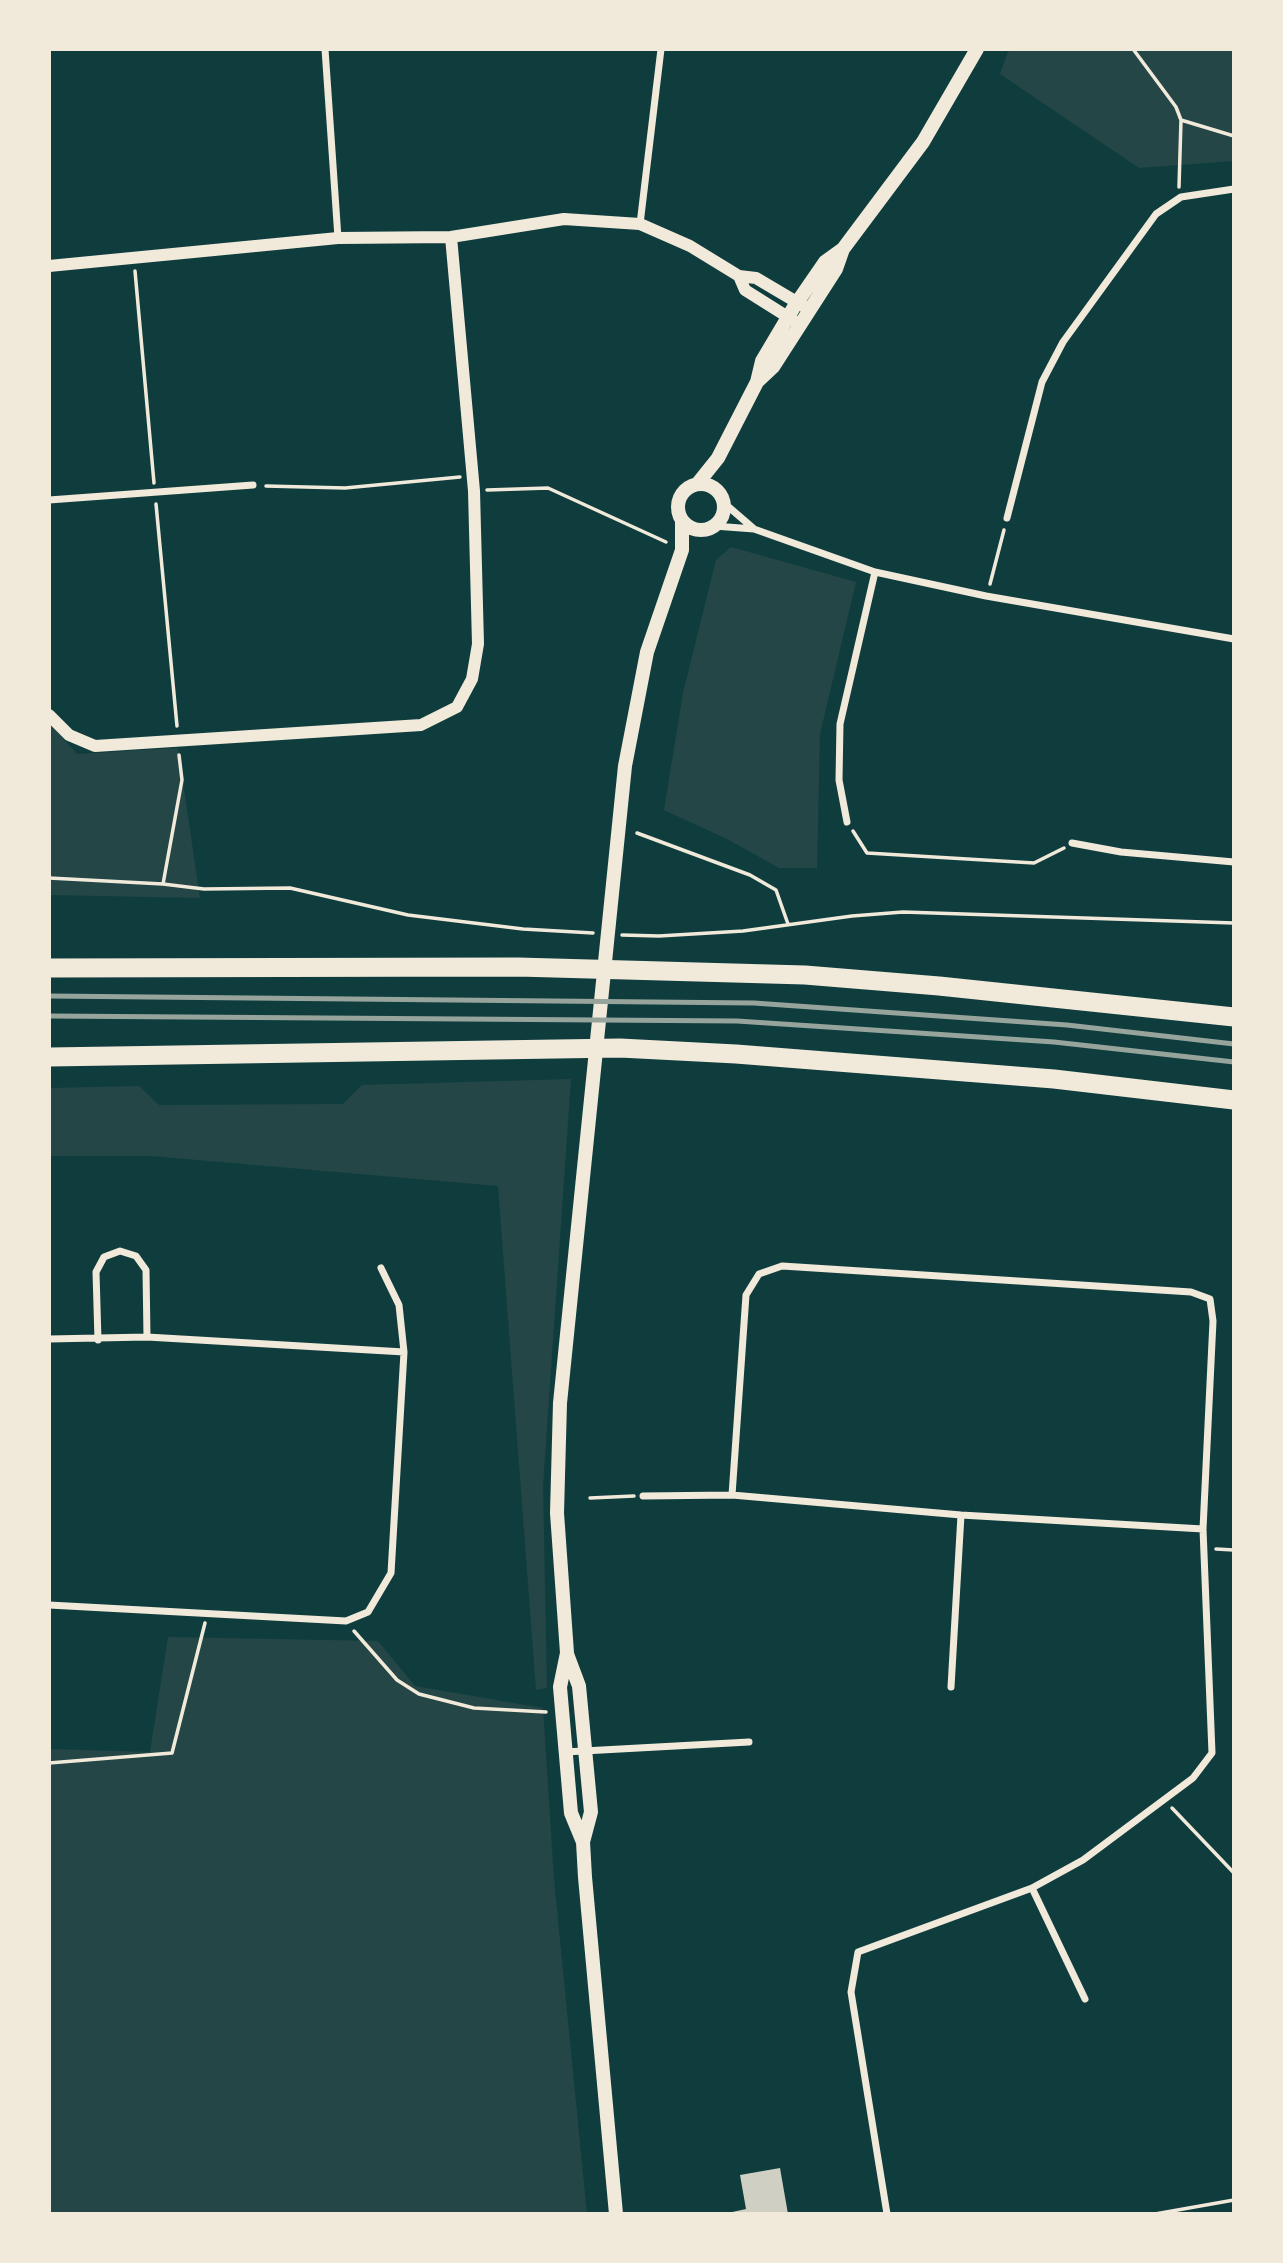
<!DOCTYPE html>
<html>
<head>
<meta charset="utf-8">
<style>
	body { margin:0 }
	#map { position:relative; width:1283px; height:2263px; overflow:hidden; background:#0f3d3e; font-family:"Golos Text",sans-serif }
	canvas { display:block }
	.frame { position:absolute; inset:0; border:51px solid #f1e9da; pointer-events:none }
</style>
</head>
<body>
<div id="map">
<canvas width="1283" height="2263"></canvas>
<div class="frame"></div>
</div>
<script>
const c = document.querySelector('canvas').getContext('2d');
c.lineJoin = 'round';
function fill(path, color) { c.fillStyle = color; c.fill(path, 'evenodd'); }
const toPath = rows => new Path2D(rows.map(r => 'M' + r).join(''));
function stroke(path, color, width, dash) { c.strokeStyle = color; c.lineWidth = width; c.lineCap = dash ? 'butt' : 'round'; c.setLineDash(dash || []); c.stroke(path); }
fill(toPath([
	[1009,49,1234,49,1234,161,1139,168,1000,74],
	[731,547,856,582,820,734,817,868,779,868,727,839,664,810,683,693,716,560],
	[49,723,77,754,178,748,200,898,49,895],
	[571,1079,543,1485,547,1688,536,1690,498,1186,151,1156,49,1156,49,1088,139,1086,159,1105,343,1104,362,1085],
	[168,1637,378,1641,415,1686,543,1708,554,1879,587,2214,49,2214,49,1749,150,1752]
]), '#244646');
fill(toPath([
	[780,2168,788,2214,723,2214,746,2209,740,2175]
]), '#cfcfc3');
stroke(toPath([
	[1133,49,1176,107,1181,120,1234,136],
	[1179,187,1181,120],
	[135,271,154,483],
	[266,486,345,488,460,477],
	[487,490,548,488,666,542],
	[156,504,177,726],
	[990,584,1004,530],
	[853,831,867,853,1034,863,1064,848],
	[637,833,750,875,776,890,788,924],
	[49,878,163,884,204,889,290,888,408,915,523,929,593,933],
	[163,884,182,780,179,755],
	[622,935,659,936,743,931,852,916,903,912,1234,923],
	[590,1498,634,1496],
	[1216,1549,1234,1550],
	[354,1631,397,1680,419,1694,474,1708,546,1712],
	[49,1763,172,1753,205,1623],
	[1172,1808,1234,1873],
	[1155,2214,1234,2200]
]), '#f1e9da', 3.5);
stroke(toPath([
	[325,49,338,238],
	[640,224,661,49],
	[49,500,253,485],
	[724,503,753,528],
	[1007,518,1042,382,1063,342,1156,214,1181,197,1234,189],
	[714,526,754,529,875,572,986,596,1234,639],
	[847,822,839,780,840,724,875,572],
	[1072,843,1121,852,1234,862],
	[49,1339,147,1337,404,1352],
	[98,1340,96,1272,104,1257,120,1251,136,1256,146,1270,147,1337],
	[732,1495,746,1295,759,1274,782,1266,1191,1292,1210,1299,1213,1321,1203,1529,1212,1753,1193,1778,1083,1860,1032,1888,858,1952,851,1992,887,2214],
	[643,1496,732,1495,961,1515,1203,1529],
	[49,1605,346,1621,368,1612,391,1573,404,1352,399,1305,381,1268],
	[951,1687,961,1515],
	[565,1752,749,1742],
	[1032,1888,1085,1999]
]), '#f1e9da', 7);
stroke(toPath([
	[49,266,338,238,451,237,564,219,640,224,690,246,739,276,756,278,805,307],
	[739,276,745,290,799,324],
	[49,715,69,735,95,746,421,725,457,707,472,679,478,644,474,491,451,237]
]), '#f1e9da', 12);
stroke(toPath([
	[757,382,773,367,836,269,843,249],
	[698,483,718,458,757,382,762,361,794,307,825,262,843,249,923,142,977,49],
	'678 507a23 23 0 1 1 46 0a23 23 0 1 1-46 0Z',
	[567,1654,579,1686,591,1812,583,1842,585,1877,616,2214],
	[583,1842,571,1813,560,1687,567,1653,557,1513,560,1403,625,766,647,652,682,550,682,521]
]), '#f1e9da', 14);
stroke(toPath([
	[49,968,518,967,805,975,939,986,1234,1017],
	[49,1057,620,1048,736,1054,1054,1079,1234,1100]
]), '#f1e9da', 19);
stroke(toPath([
	[49,996,754,1003,1067,1025,1234,1044],
	[49,1016,737,1021,1054,1042,1234,1062]
]), '#97a49c', 5);
</script>
</body>
</html>
